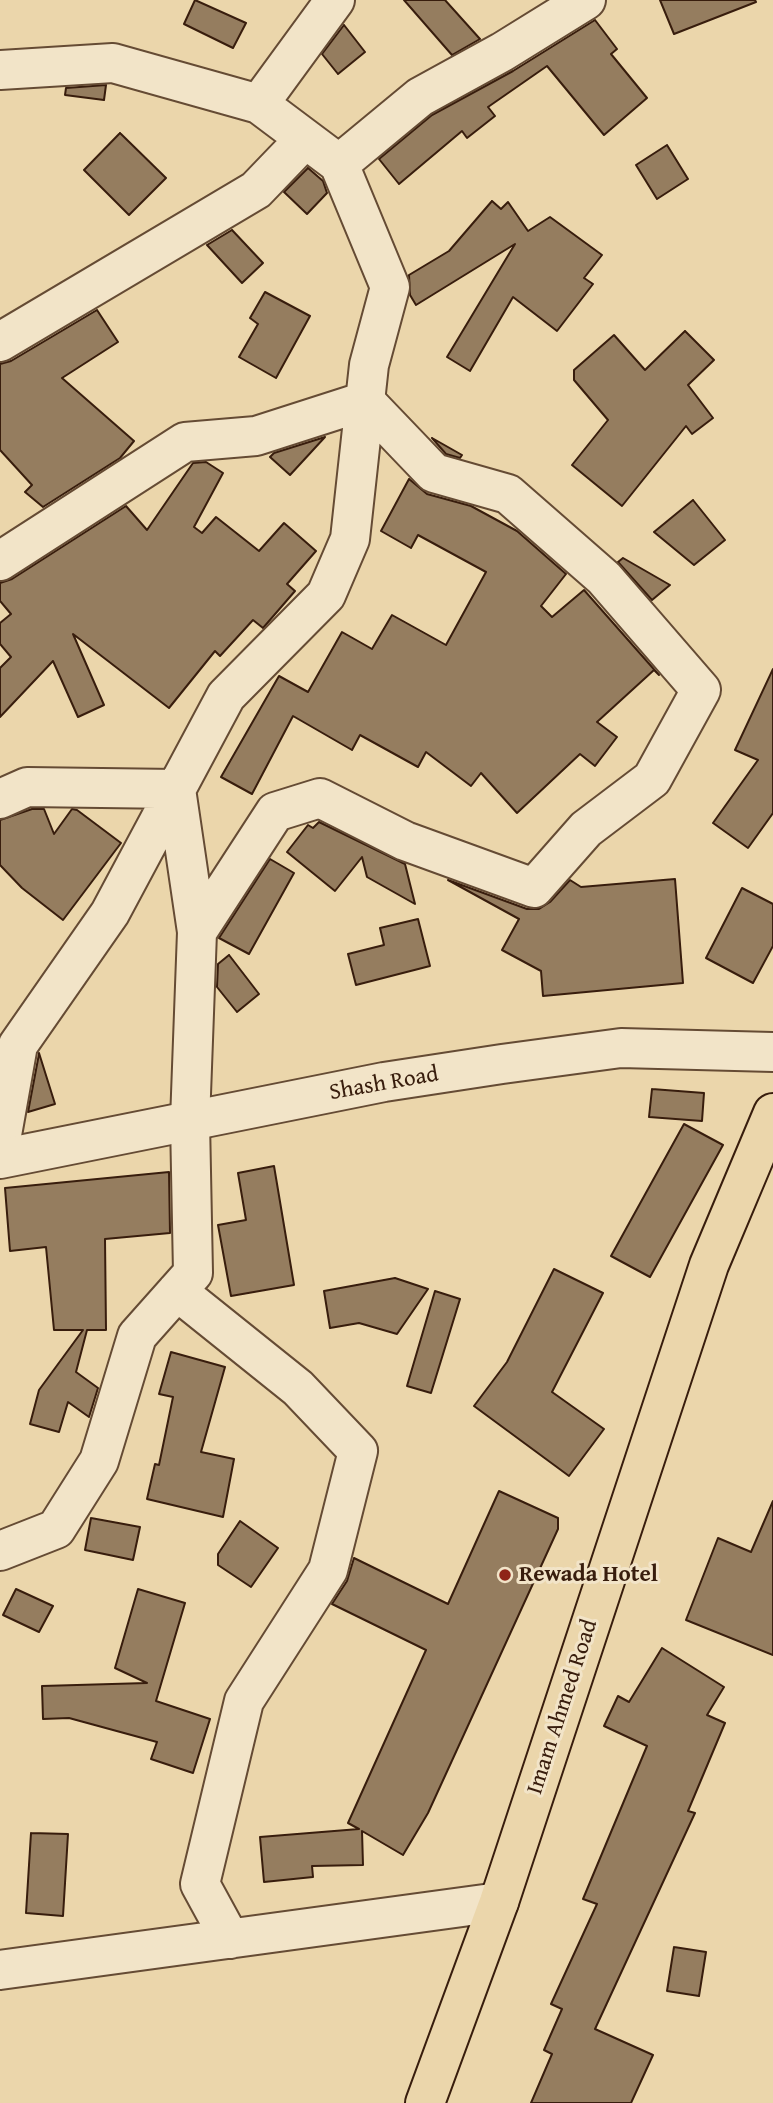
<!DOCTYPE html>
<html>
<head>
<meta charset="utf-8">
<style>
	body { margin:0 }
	canvas { display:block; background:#ebd6ab }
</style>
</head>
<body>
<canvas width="773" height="2103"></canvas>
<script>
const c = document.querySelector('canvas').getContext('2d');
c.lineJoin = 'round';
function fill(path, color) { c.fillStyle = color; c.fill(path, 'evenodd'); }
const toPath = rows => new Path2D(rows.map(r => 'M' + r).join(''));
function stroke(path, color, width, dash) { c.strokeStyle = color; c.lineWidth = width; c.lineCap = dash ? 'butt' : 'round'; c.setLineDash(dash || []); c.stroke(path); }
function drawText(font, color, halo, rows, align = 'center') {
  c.font = font + ' "Gentium Book Plus",serif'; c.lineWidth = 6; c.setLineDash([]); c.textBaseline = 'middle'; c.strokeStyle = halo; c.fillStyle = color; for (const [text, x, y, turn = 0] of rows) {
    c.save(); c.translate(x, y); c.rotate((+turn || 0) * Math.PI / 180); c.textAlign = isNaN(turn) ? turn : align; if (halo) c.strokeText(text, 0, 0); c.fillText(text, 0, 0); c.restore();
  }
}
const building = toPath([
	[195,0,246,23,233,48,184,24,195,0],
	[404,0,445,0,480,39,452,55,404,0],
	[660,0,755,0,756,2,674,34,660,0],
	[595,20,617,49,611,54,647,98,604,135,547,66,488,107,495,116,467,138,462,131,399,184,379,159,432,115,513,71,595,20],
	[344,25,365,52,338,74,322,54,344,25],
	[106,85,104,100,65,95,66,88,106,85],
	[120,133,166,178,129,215,84,170,120,133],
	[667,145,688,179,657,199,636,165,667,145],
	[308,168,323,181,327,193,307,214,284,192,308,168],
	[492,201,501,209,508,202,528,231,550,217,602,255,584,278,593,284,557,331,513,297,470,371,447,357,515,244,416,305,410,295,409,275,449,251,492,201],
	[232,230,263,263,242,283,207,245,232,230],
	[265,292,310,316,276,378,239,357,258,324,250,318,265,292],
	[97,310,118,342,62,378,134,441,120,458,43,507,25,492,32,485,0,450,0,364,11,361,97,310],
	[685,331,714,360,688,385,713,418,692,434,686,426,622,506,572,465,608,420,574,380,574,370,614,335,645,370,685,331],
	[325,437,290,475,270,457,274,453,325,437],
	[432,438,462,455,460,458,446,454,432,438],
	[206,462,223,473,194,527,202,533,216,517,259,551,284,523,316,551,287,584,295,591,263,628,253,620,220,656,215,651,169,708,73,634,104,705,78,717,53,661,0,717,0,668,11,657,0,644,0,623,11,614,0,601,0,583,12,579,126,506,147,530,193,463,206,462],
	[409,479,427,494,471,506,517,531,566,574,541,606,552,617,584,590,659,675,654,670,597,722,617,737,595,766,580,754,517,813,481,773,471,786,426,752,418,767,360,735,352,750,293,716,252,794,221,777,279,676,308,692,342,632,372,649,392,615,446,645,486,572,418,535,411,548,381,531,409,479],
	[693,500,725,540,694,565,654,532,693,500],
	[623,558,670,585,652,600,618,562,623,558],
	[773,669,773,813,748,848,713,823,758,760,735,750,773,669],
	[32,809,44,809,54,834,72,809,77,810,121,843,63,920,22,888,0,865,0,820,32,809],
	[319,822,405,864,415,904,367,877,362,857,335,891,287,852,308,825,313,828,319,822],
	[270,859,294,873,249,954,219,938,270,859],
	[675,879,683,983,543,996,541,971,502,950,519,919,448,880,527,909,539,909,550,902,570,880,581,887,675,879],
	[742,888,773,904,773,946,753,983,706,958,742,888],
	[418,919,430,966,356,985,348,954,384,945,380,928,418,919],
	[229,955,259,994,237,1012,217,987,218,964,229,955],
	[39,1053,55,1104,28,1112,39,1054,39,1053],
	[652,1089,704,1093,702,1121,649,1117,652,1089],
	[684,1124,723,1145,650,1277,611,1256,684,1124],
	[274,1166,294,1285,231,1296,218,1225,246,1220,238,1173,274,1166],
	[169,1172,170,1233,105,1239,106,1330,87,1330,76,1372,98,1388,89,1417,68,1402,59,1432,30,1424,39,1390,83,1330,54,1330,46,1247,10,1251,5,1188,169,1172],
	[554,1269,603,1293,552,1392,604,1429,569,1476,474,1406,507,1362,554,1269],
	[395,1278,428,1289,397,1334,359,1323,330,1328,324,1291,395,1278],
	[435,1291,460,1299,431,1393,407,1386,435,1291],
	[171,1352,225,1367,201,1452,234,1459,223,1517,147,1499,155,1464,159,1465,173,1397,159,1394,171,1352],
	[499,1491,558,1518,558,1529,428,1813,403,1855,362,1831,363,1865,312,1866,313,1877,264,1882,260,1837,359,1829,348,1823,426,1650,332,1604,347,1581,354,1558,448,1604,499,1491],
	[773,1501,773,1655,686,1620,718,1538,751,1552,773,1501],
	[91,1518,140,1527,133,1560,85,1550,91,1518],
	[240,1521,278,1548,251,1587,218,1565,218,1554,240,1521],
	[16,1589,53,1606,39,1632,3,1615,16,1589],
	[138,1589,185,1603,156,1701,210,1719,193,1773,151,1759,157,1742,69,1718,43,1719,42,1686,147,1683,115,1668,138,1589],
	[662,1648,724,1687,707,1715,725,1723,688,1811,695,1813,595,2029,653,2055,631,2103,531,2103,552,2054,544,2050,562,2009,551,2004,597,1904,583,1899,647,1746,604,1726,618,1696,629,1702,662,1648],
	[31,1833,68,1834,63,1916,26,1913,31,1833],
	[674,1947,706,1952,699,1996,667,1991,674,1947]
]);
fill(building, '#957d5f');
stroke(building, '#381d0d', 2);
const minor = toPath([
	[0,70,113,63,259,104,339,164,390,287,369,365,350,539,326,595,226,696,110,913,18,1045,0,1146],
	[259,104,335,0],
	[339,164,420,97,502,52,586,0],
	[0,342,256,190,305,139],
	[0,561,185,442,256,436,365,401,434,473,508,494,604,578,701,690,652,779,586,829,534,888,405,841,320,798,275,812,197,932,190,1121,193,1273,137,1336,99,1461,56,1529,0,1551],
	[0,799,27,787,176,789,197,932],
	[177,1291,298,1388,358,1451,328,1570,244,1701,200,1884,230,1939],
	[0,1970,499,1902]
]);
const tertiary = toPath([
	[0,1159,384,1082,502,1064,621,1048,773,1052]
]);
const trunk = toPath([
	[425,2103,499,1902,709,1265,773,1113]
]);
stroke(minor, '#654b34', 42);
stroke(tertiary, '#654b34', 42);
stroke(trunk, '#381d0d', 42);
stroke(minor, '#f2e4c8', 38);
stroke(tertiary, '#f2e4c8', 38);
stroke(trunk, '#ebd6ab', 38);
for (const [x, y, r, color] of [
	[505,1575,7,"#8f2418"]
]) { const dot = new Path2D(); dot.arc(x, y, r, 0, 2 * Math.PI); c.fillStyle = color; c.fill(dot); stroke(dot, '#f2e4c8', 2.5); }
drawText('23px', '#381d0d', '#f2e4c8', [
	["Shash Road",384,1084,-10],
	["Imam Ahmed Road",563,1707,-72]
]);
drawText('bold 23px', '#381d0d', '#f2e4c8', [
	["Rewada Hotel",519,1575]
], 'left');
</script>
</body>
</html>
